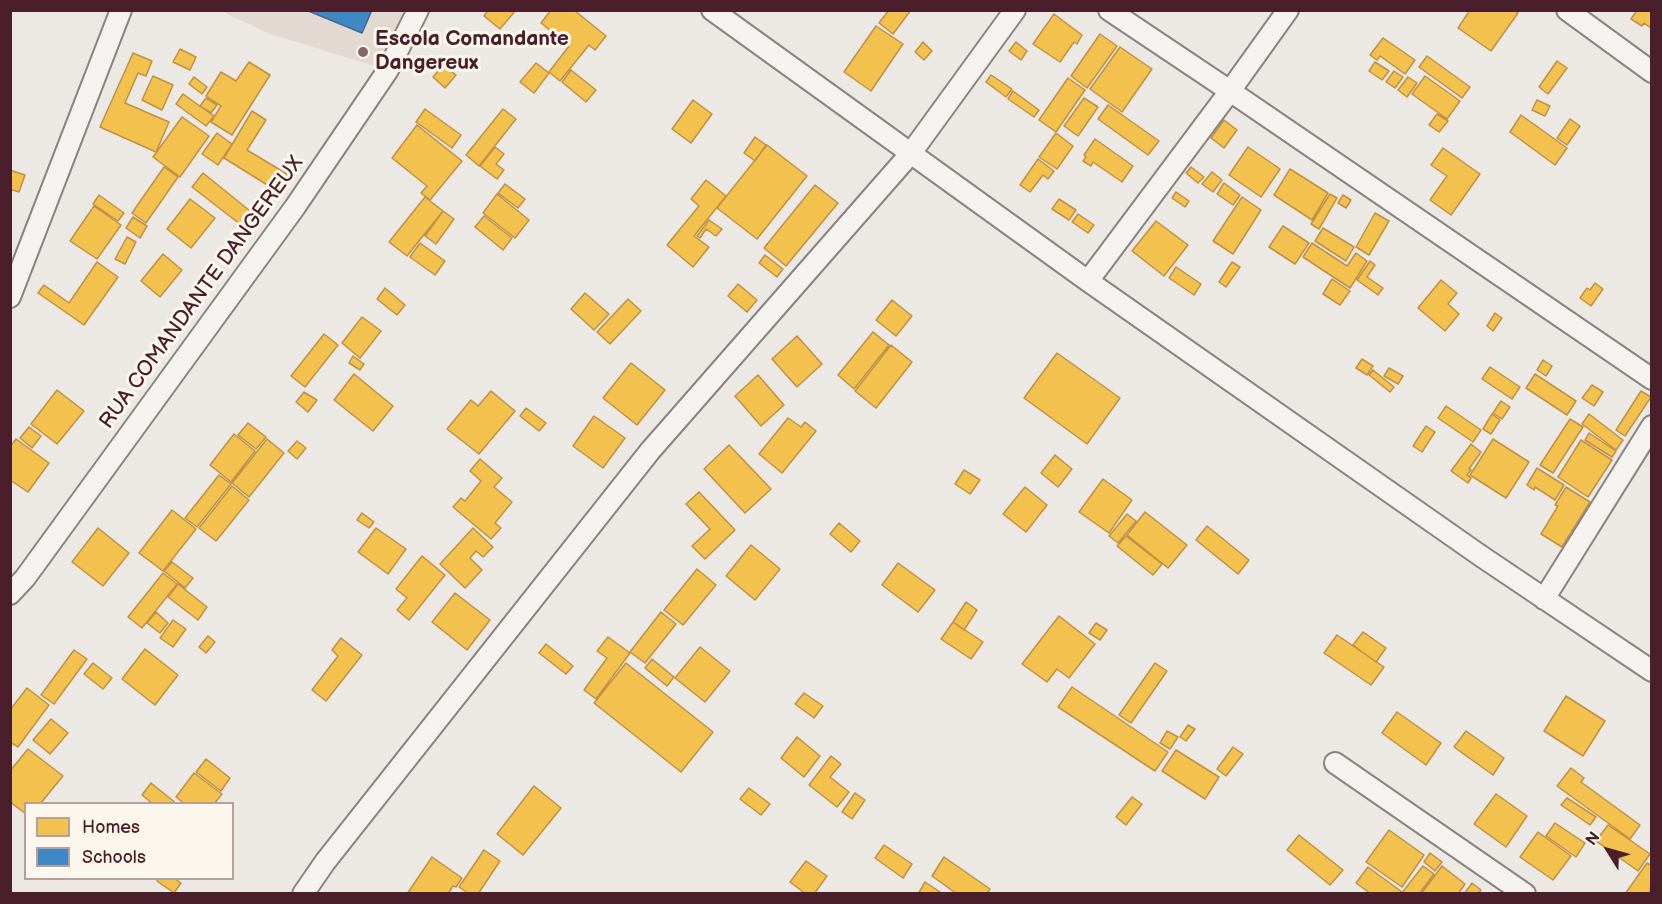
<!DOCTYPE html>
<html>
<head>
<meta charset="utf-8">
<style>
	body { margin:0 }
	#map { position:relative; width:1662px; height:904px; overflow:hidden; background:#ece9e4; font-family:"Balsamiq Sans",sans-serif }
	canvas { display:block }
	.frame { position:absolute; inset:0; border:12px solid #4a1f2b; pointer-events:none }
	.legend { position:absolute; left:24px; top:802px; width:210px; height:78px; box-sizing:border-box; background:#fbf7ec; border:2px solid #b4a19f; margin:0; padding:8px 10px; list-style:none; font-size:18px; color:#4a1f2b }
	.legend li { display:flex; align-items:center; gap:12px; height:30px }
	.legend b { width:30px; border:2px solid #b4a19f }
	.north { position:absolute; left:1578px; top:820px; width:60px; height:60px; -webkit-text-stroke:4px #fbf7ec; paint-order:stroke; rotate:307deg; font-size:16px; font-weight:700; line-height:24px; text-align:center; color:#4a1f2b }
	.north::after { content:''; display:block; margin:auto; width:21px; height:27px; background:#4a1f2b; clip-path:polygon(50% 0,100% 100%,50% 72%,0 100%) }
</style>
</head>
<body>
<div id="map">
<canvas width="1662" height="904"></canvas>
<div class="frame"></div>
<ul class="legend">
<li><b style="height:16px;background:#f2c14e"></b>Homes</li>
<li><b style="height:16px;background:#3f88c5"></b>Schools</li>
</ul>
<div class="north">N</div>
</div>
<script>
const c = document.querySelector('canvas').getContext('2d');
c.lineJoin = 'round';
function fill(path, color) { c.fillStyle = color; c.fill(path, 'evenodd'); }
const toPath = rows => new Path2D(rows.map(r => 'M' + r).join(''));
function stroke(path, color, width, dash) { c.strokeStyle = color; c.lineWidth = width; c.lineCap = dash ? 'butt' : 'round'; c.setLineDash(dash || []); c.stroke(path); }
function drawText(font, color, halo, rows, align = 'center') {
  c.font = font + ' "Balsamiq Sans",sans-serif'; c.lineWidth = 6; c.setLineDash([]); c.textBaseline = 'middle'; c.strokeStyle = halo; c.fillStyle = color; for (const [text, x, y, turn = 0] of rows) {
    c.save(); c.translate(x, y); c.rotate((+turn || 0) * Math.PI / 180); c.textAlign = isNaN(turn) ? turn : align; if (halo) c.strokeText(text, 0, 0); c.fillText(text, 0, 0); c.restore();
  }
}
fill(toPath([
	[221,11,418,11,388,70,270,34]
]), '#e2d9d3');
const homes = toPath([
	[488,10,516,10,500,29,484,16,488,10],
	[551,10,574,10,606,36,595,50,589,45,560,81,549,72,569,46,541,23,551,10],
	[889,10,911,10,893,34,879,23,889,10],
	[1470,10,1515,10,1518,13,1491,51,1458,28,1470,10],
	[1637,10,1652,10,1652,29,1644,23,1642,26,1631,19,1637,10],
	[1054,14,1082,35,1077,44,1074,42,1060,62,1033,44,1054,14],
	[876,26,903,44,871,91,844,72,876,26],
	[1100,34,1117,46,1087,88,1071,76,1100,34],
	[1383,38,1415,60,1405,74,1380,56,1377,60,1370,55,1383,38],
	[923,42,932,51,924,60,915,52,923,42],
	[1016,42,1027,51,1021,60,1009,51,1016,42],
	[1120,47,1152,69,1122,112,1090,89,1120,47],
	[180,49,196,57,190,70,173,62,180,49],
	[133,53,152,61,146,76,138,73,125,103,169,122,156,152,100,127,133,53],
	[1427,56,1470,87,1462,98,1419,67,1427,56],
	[1557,61,1567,68,1548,94,1539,87,1557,61],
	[249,62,270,75,232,135,211,122,221,106,206,96,221,72,236,81,249,62],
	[1375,62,1389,71,1382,80,1369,71,1375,62],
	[536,63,549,73,534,93,520,82,536,63],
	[443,65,456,75,445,88,433,77,443,65],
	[571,70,596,90,586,102,562,82,571,70],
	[1394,71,1403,77,1395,88,1386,82,1394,71],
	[991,75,1012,89,1006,97,986,82,991,75],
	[153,76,173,85,162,110,142,100,153,76],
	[1425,76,1460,101,1447,119,1412,94,1425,76],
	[194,77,207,87,202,94,189,84,194,77],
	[1408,77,1417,83,1407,97,1398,90,1408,77],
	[1068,78,1085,90,1056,132,1039,120,1068,78],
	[1013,91,1039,110,1034,117,1008,99,1013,91],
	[183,94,214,116,206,126,176,104,183,94],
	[206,98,217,105,211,113,200,106,206,98],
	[1084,98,1098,107,1078,136,1064,126,1084,98],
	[693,100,712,114,691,143,672,129,693,100],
	[1537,100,1550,106,1545,116,1532,110,1537,100],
	[1108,105,1159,141,1148,155,1098,119,1108,105],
	[425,109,461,135,452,148,416,122,425,109],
	[503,109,516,119,479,166,466,155,503,109],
	[252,111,266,120,247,150,287,174,277,191,224,158,252,111],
	[1437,114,1448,121,1439,132,1429,125,1437,114],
	[1521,115,1567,148,1555,165,1510,132,1521,115],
	[182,117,209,136,180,177,153,157,182,117],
	[1570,119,1580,126,1567,145,1557,138,1570,119],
	[1224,120,1237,130,1224,148,1211,138,1224,120],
	[417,125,462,161,430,200,421,193,427,186,392,158,417,125],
	[217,133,232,144,218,165,202,154,217,133],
	[1056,133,1073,146,1057,169,1039,157,1056,133],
	[755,137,766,145,755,161,744,153,755,137],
	[1095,139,1133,166,1122,182,1093,162,1091,166,1083,161,1086,157,1084,155,1095,139],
	[767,145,807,176,757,239,717,208,767,145],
	[495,147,504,154,496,164,504,170,497,179,480,166,495,147],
	[1248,147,1280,169,1261,197,1229,175,1248,147],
	[1443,148,1480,174,1451,215,1430,200,1447,176,1431,165,1443,148],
	[1038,159,1054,171,1048,179,1043,175,1030,192,1020,185,1038,159],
	[164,167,178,177,146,223,132,213,164,167],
	[1191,167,1204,177,1198,183,1186,173,1191,167],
	[1290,169,1328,193,1312,220,1274,195,1290,169],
	[10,170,25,175,19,192,10,189,10,170],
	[1212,172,1222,180,1213,192,1202,184,1212,172],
	[203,173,255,215,245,228,192,187,203,173],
	[706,180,726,196,694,236,709,247,693,267,667,245,699,206,691,199,706,180],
	[1224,183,1240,195,1233,205,1217,194,1224,183],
	[505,184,525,199,518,208,498,193,505,184],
	[815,185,838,203,786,266,764,248,815,185],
	[1176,192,1189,201,1185,207,1172,198,1176,192],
	[497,194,529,220,515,238,483,213,497,194],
	[1330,194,1337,198,1319,229,1311,224,1330,194],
	[99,195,124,213,118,221,93,204,99,195],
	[1343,195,1351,200,1346,208,1338,203,1343,195],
	[425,197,443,211,407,256,389,242,425,197],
	[1242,197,1261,210,1233,254,1213,241,1242,197],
	[190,199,215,218,191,248,167,229,190,199],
	[1059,199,1076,210,1069,220,1052,209,1059,199],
	[94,206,121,225,97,259,70,241,94,206],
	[443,211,454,219,436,244,425,236,443,211],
	[1375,213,1389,221,1369,255,1356,247,1375,213],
	[1078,214,1094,225,1088,233,1072,222,1078,214],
	[484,216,512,238,503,250,475,227,484,216],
	[133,217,147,226,140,238,126,228,133,217],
	[709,220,722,229,716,236,706,229,700,238,697,236,709,220],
	[1156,221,1188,245,1164,276,1132,251,1156,221],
	[1283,226,1309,243,1295,264,1269,247,1283,226],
	[1323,228,1354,247,1346,261,1315,241,1323,228],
	[127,237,136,242,125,264,115,259,127,237],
	[420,243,445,261,435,275,410,257,420,243],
	[1312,243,1347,266,1356,253,1367,261,1350,288,1303,257,1312,243],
	[163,254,182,270,160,297,141,281,163,254],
	[765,255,783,269,777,277,759,263,765,255],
	[1370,261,1375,265,1367,277,1383,288,1378,295,1357,280,1370,261],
	[97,262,118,277,84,325,38,293,44,285,69,303,97,262],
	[1232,262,1240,267,1226,287,1219,282,1232,262],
	[1176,267,1201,284,1194,295,1169,278,1176,267],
	[1332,279,1350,291,1340,305,1323,294,1332,279],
	[1441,280,1457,293,1448,304,1459,314,1445,331,1418,308,1441,280],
	[1595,283,1603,289,1591,306,1580,298,1587,288,1590,290,1595,283],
	[738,284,757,300,747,312,728,296,738,284],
	[385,288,405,305,397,315,377,299,385,288],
	[585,293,609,314,594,330,571,309,585,293],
	[628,299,641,311,610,344,597,332,628,299],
	[892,300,912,316,896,336,876,320,892,300],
	[1495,313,1502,318,1493,331,1487,326,1495,313],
	[362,317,381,331,360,358,342,343,362,317],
	[873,332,889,345,854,389,838,375,873,332],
	[324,334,338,345,305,387,291,376,324,334],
	[797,336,822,364,797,387,772,359,797,336],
	[891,345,912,362,876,408,855,391,891,345],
	[1057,353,1120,398,1087,444,1024,398,1057,353],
	[353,356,364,364,360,370,349,363,353,356],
	[1362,359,1373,366,1367,375,1356,368,1362,359],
	[1543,360,1552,366,1546,376,1537,370,1543,360],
	[631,363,665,390,637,425,603,398,631,363],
	[1490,367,1520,387,1512,399,1482,379,1490,367],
	[1389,368,1403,376,1398,384,1384,376,1389,368],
	[1373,370,1394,387,1390,392,1369,375,1373,370],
	[354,374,393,406,373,431,334,400,354,374],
	[1535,374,1576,401,1567,415,1526,388,1535,374],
	[758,375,784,405,761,426,735,396,758,375],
	[1592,385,1603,392,1594,406,1582,398,1592,385],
	[57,390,84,411,57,444,31,424,57,390],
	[491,391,515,411,479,454,447,429,471,400,478,406,491,391],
	[1641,391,1651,397,1625,436,1616,430,1641,391],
	[304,392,317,400,308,412,296,402,304,392],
	[1501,401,1510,407,1502,419,1493,413,1501,401],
	[1446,406,1481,430,1473,442,1438,418,1446,406],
	[526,408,546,423,539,431,520,416,526,408],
	[1492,414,1500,420,1491,434,1483,429,1492,414],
	[1589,414,1623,440,1616,450,1582,424,1589,414],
	[594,416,625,438,603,468,573,446,594,416],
	[788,418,801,427,805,422,816,431,782,473,759,454,788,418],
	[1570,419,1583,427,1553,473,1540,465,1570,419],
	[248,423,266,437,256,449,238,435,248,423],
	[1426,426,1435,432,1422,452,1413,446,1426,426],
	[29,427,41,436,32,448,20,438,29,427],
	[1589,433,1616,451,1612,457,1585,440,1589,433],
	[234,434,255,451,231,482,210,465,234,434],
	[16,439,49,463,28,492,10,480,10,447,16,439],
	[267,439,284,453,249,497,232,483,267,439],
	[1493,439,1529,462,1506,498,1470,475,1493,439],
	[1581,440,1612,460,1588,497,1558,477,1581,440],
	[297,441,306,448,297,459,288,451,297,441],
	[1471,444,1481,452,1469,469,1471,470,1467,475,1471,478,1468,483,1451,471,1471,444],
	[729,445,771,489,745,513,704,469,729,445],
	[1055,455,1072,469,1058,487,1041,473,1055,455],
	[480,459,502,478,494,487,512,502,495,523,501,528,491,539,453,507,461,498,465,501,481,481,470,471,480,459],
	[1537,468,1564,485,1555,500,1535,487,1534,490,1527,485,1537,468],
	[964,470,980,480,970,494,955,484,964,470],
	[219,475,231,484,197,527,185,518,219,475],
	[1103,479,1132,500,1109,533,1079,512,1103,479],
	[232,486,249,500,216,541,199,528,232,486],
	[1025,487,1047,505,1026,532,1003,514,1025,487],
	[1566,487,1590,502,1562,547,1541,534,1558,506,1555,505,1566,487],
	[699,492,735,530,705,559,692,546,710,529,686,504,699,492],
	[172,510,196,529,163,571,139,553,172,510],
	[1145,512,1187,545,1168,568,1127,535,1145,512],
	[362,513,374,522,369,528,357,520,362,513],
	[1127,514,1136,521,1118,543,1109,536,1127,514],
	[839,523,860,541,851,552,830,534,839,523],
	[1207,526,1249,560,1238,574,1196,540,1207,526],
	[98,528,129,553,103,586,72,562,98,528],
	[376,528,406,549,388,574,358,552,376,528],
	[473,528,493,547,483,557,476,551,470,558,482,570,465,588,440,564,473,528],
	[1126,536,1162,564,1153,575,1117,546,1126,536],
	[751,545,780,569,755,600,726,576,751,545],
	[422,556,445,575,409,620,397,610,407,598,396,589,422,556],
	[172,562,193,578,185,588,164,571,172,562],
	[898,563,935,590,918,612,882,585,898,563],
	[697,569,716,585,683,625,664,610,697,569],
	[163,573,177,584,142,628,128,617,163,573],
	[178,584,207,607,198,620,168,597,178,584],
	[455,593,490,620,467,650,432,622,455,593],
	[966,602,977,610,964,630,953,622,966,602],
	[156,612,168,623,160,633,147,623,156,612],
	[661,612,676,624,645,663,630,652,661,612],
	[1059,616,1095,644,1069,678,1057,669,1047,682,1022,664,1059,616],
	[173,620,186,629,173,647,160,638,173,620],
	[953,622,983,642,971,659,941,639,953,622],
	[1096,623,1107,630,1100,640,1089,633,1096,623],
	[1363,632,1386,648,1376,662,1353,645,1363,632],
	[1337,635,1384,667,1371,685,1324,653,1337,635],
	[208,636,215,642,206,653,199,647,208,636],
	[608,637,630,653,596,699,584,690,607,658,597,651,608,637],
	[341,638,362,655,326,701,312,690,338,656,332,650,341,638],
	[546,644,573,666,566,674,539,653,546,644],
	[700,647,730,671,705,702,675,678,700,647],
	[145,649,178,675,155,705,122,679,145,649],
	[74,650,87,659,54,704,41,695,74,650],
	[652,659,674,677,667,686,645,668,652,659],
	[93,663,112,678,103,689,84,674,93,663],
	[626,663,713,732,681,772,594,703,626,663],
	[1155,663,1167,671,1131,723,1119,715,1155,663],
	[1072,687,1168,752,1155,771,1058,707,1072,687],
	[27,688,49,705,18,747,10,742,10,710,27,688],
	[804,693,823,706,814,718,795,704,804,693],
	[1566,696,1605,721,1583,756,1544,731,1566,696],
	[1397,712,1441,743,1426,765,1382,733,1397,712],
	[51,719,68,733,50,754,33,740,51,719],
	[1188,725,1195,729,1186,741,1180,737,1188,725],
	[1167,731,1178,737,1170,749,1160,743,1167,731],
	[1466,731,1504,758,1493,775,1454,747,1466,731],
	[797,737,820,756,804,777,781,758,797,737],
	[1233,747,1243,754,1226,776,1217,769,1233,747],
	[28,749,63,776,40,804,26,804,26,814,10,802,10,771,28,749],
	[1176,750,1219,777,1205,799,1162,771,1176,750],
	[831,756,841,764,830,777,849,792,837,807,809,785,831,756],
	[206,759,230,778,221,791,196,772,206,759],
	[1571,768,1584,778,1581,782,1640,825,1630,839,1557,786,1571,768],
	[194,773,222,794,214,804,185,804,176,797,194,773],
	[151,783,177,804,153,804,142,795,151,783],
	[534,786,561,808,523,855,497,834,534,786],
	[749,788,770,804,761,815,740,799,749,788],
	[855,793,865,800,852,819,842,812,855,793],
	[1496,794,1527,816,1506,847,1474,824,1496,794],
	[1132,797,1142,804,1126,825,1116,817,1132,797],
	[1567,798,1596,817,1590,825,1561,805,1567,798],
	[1555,823,1585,843,1576,857,1546,836,1555,823],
	[1608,825,1650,854,1638,871,1596,841,1608,825],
	[1389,830,1424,855,1402,887,1366,862,1389,830],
	[1538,832,1571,856,1553,880,1520,857,1538,832],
	[1299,835,1343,870,1330,885,1287,850,1299,835],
	[884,845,912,864,903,878,875,858,884,845],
	[484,850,500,861,478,894,469,894,459,887,484,850],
	[1430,853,1442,862,1435,871,1424,862,1430,853],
	[432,857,462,878,456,887,453,886,448,894,407,894,432,857],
	[944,857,990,889,987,894,957,894,932,876,944,857],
	[806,861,827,876,814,894,806,894,790,882,806,861],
	[1647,863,1652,866,1650,894,1625,894,1647,863],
	[1423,866,1434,874,1419,894,1401,894,1423,866],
	[1442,866,1465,884,1458,894,1421,894,1442,866],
	[1368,867,1402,892,1401,894,1371,894,1356,883,1368,867],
	[158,878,174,878,181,883,174,893,157,881,158,878],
	[925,882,943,894,918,894,925,882],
	[1472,883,1481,890,1478,894,1464,894,1472,883]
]);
fill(homes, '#f2c14e');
stroke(homes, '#c09044', 1.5);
const schools = toPath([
	[306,10,372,10,362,33,306,10]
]);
fill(schools, '#3f88c5');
stroke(schools, '#426897', 1.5);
const minor = toPath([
	[712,10,1088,281,1481,556,1652,671],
	[1109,10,1230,91,1652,379],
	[1567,10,1652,72],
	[1088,281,1230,91,1288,10],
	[10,297,121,10],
	[10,594,25,578,295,207,388,70,418,10],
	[1544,599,1652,426],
	[1335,763,1525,894],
	[303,894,325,862,650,451,911,153,1015,10]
]);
stroke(minor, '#8b8282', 24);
stroke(minor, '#f4f3ef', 20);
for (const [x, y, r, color] of [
	[363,52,6,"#83666c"]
]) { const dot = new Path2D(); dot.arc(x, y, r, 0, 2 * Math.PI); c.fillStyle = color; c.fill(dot); stroke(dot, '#fbf7ec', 2); }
drawText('bold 21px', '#4a1f2b', '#fbf7ec', [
	["Escola Comandante",375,40],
	["Dangereux",375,64]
], 'left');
drawText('21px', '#4a1f2b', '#fbf7ec', [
	["RUA COMANDANTE DANGEREUX",202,293,-54]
]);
</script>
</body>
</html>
